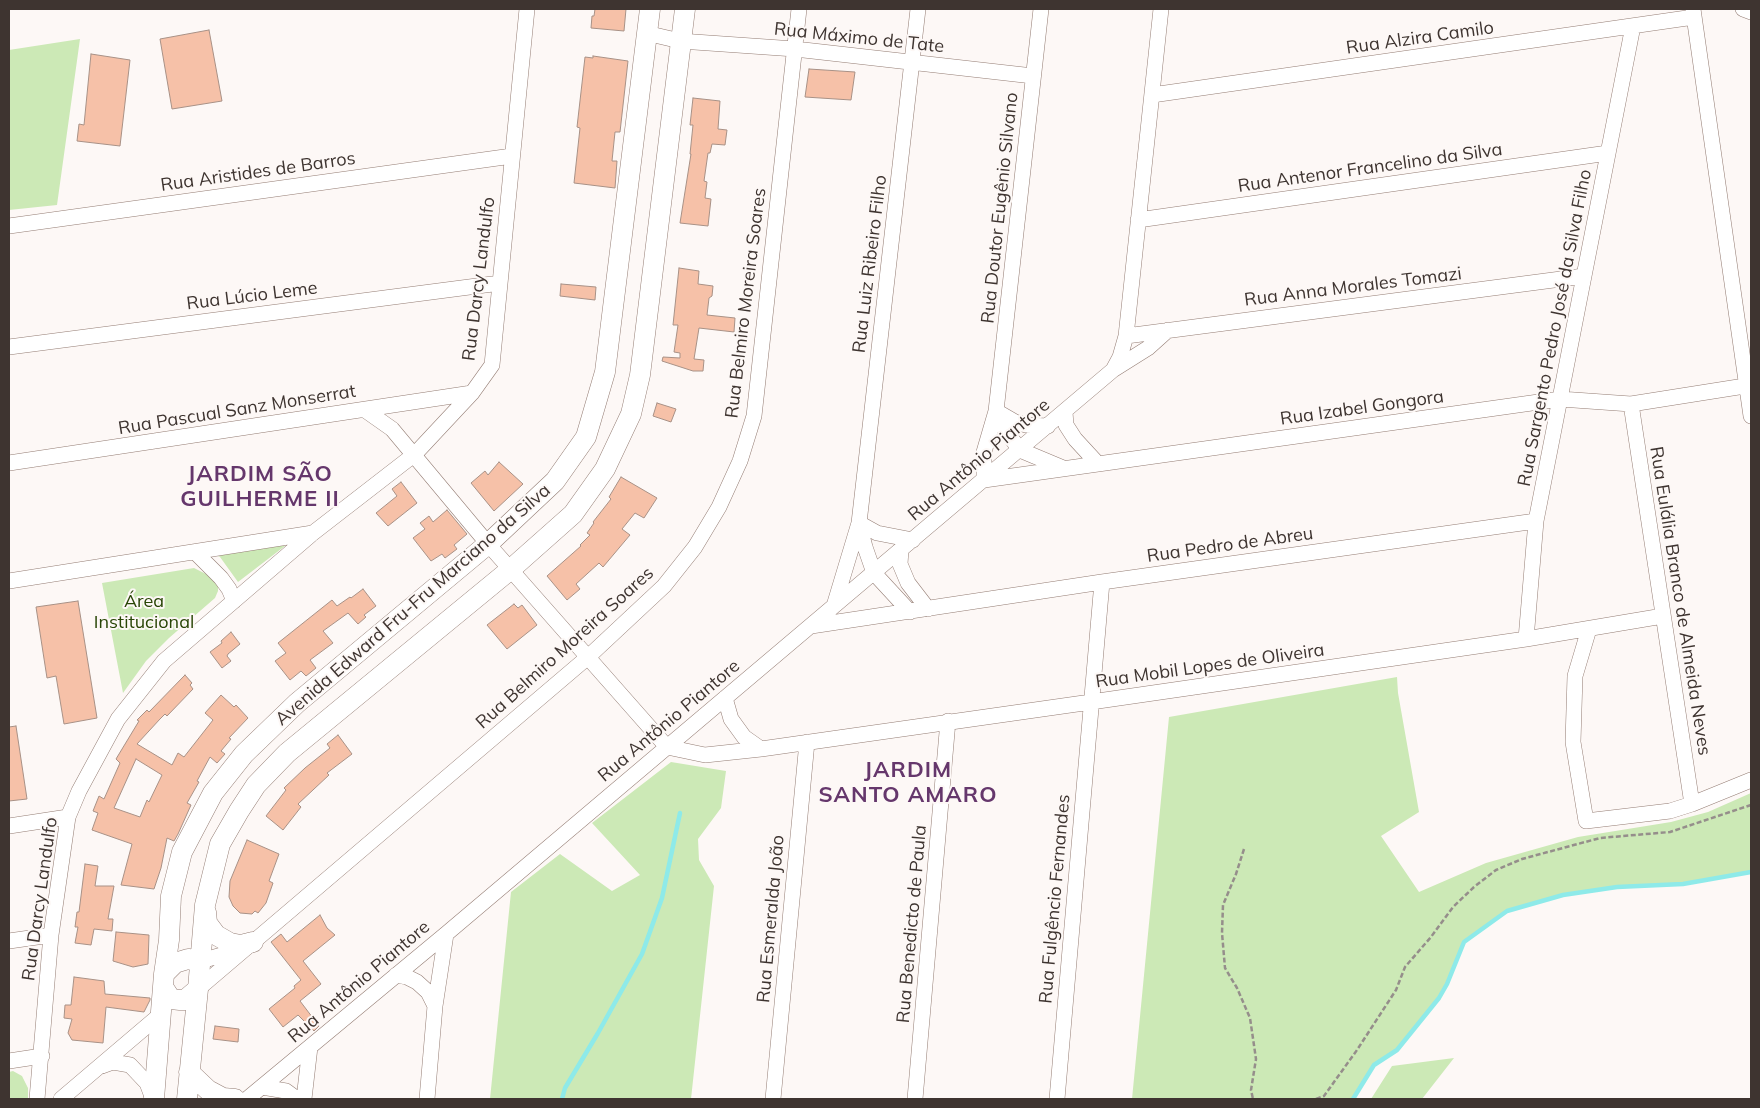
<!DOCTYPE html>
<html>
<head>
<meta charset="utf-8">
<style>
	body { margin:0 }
	#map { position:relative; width:1760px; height:1108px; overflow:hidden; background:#fdf8f6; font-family:Mulish,sans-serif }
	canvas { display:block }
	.frame { position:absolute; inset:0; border:10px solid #3e3430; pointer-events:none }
</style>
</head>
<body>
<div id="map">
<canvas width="1760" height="1108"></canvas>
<div class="frame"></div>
</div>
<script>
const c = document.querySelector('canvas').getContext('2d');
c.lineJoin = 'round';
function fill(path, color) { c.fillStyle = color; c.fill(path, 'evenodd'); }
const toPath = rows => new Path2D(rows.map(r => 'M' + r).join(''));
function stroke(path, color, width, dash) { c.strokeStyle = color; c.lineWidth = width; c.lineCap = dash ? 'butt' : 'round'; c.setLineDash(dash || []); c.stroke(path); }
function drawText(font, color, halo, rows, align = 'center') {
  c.font = font + ' Mulish,sans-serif'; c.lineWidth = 4; c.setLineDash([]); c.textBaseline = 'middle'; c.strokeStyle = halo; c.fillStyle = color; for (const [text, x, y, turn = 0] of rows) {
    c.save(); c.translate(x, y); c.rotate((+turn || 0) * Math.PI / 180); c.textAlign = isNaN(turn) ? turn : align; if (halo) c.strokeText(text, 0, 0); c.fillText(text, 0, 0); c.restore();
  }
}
fill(toPath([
	[80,39,57,205,9,210,9,50],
	[283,543,285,546,238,582,220,557,212,553],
	[194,568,214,578,218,585,218,591,215,598,169,638,146,661,123,693,102,583],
	[1397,677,1398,693,1419,812,1381,836,1419,892,1486,863,1578,837,1671,822,1708,812,1751,793,1751,872,1683,884,1617,887,1563,895,1507,911,1464,942,1447,984,1439,998,1397,1050,1374,1065,1354,1099,1132,1099,1169,717],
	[671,762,726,771,721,808,698,839,699,860,714,886,691,1099,490,1099,511,892,560,854,612,891,640,875,592,823],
	[1454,1058,1422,1099,1371,1099,1392,1066],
	[13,1071,22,1076,28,1088,28,1099,9,1099,9,1072]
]), '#cce9b6');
stroke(toPath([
	[562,1099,565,1088,598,1033,642,954,662,898,680,813],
	[1353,1099,1374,1065,1397,1050,1439,998,1447,984,1464,942,1507,911,1563,895,1617,887,1683,884,1751,872]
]), '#8eeae9', 4.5);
const building = toPath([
	[595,9,626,9,624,31,591,28,592,16,594,16,595,9],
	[209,30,222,101,172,109,160,39,209,30],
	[91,54,130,60,120,146,77,141,79,124,84,125,91,54],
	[593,56,628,61,620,132,615,132,612,161,617,161,615,188,574,183,580,128,577,127,585,57,593,58,593,56],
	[809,69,855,72,851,100,805,97,809,69],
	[693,98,720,101,718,129,727,130,725,145,712,144,710,153,708,153,704,181,707,182,705,198,711,199,708,226,680,223,691,154,690,154,693,125,690,125,693,98],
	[679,268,699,271,698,284,713,286,712,296,709,298,707,315,735,318,734,332,699,328,694,359,704,360,703,371,693,371,662,361,663,357,680,358,680,353,674,352,678,325,673,325,679,268],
	[561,284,596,287,595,300,560,296,561,284],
	[657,403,676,409,671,422,653,416,657,403],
	[499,462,523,484,494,511,471,483,485,471,488,475,499,462],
	[621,477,657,498,644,518,635,513,622,529,630,535,603,567,599,563,576,584,580,589,567,600,547,576,581,546,580,545,590,535,587,533,594,523,593,522,611,499,609,497,621,477],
	[401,482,417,503,388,526,376,513,397,496,392,489,401,482],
	[447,510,467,534,454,545,457,549,445,558,442,554,431,561,413,538,425,529,420,523,429,516,433,522,447,510],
	[363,589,376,606,364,615,366,617,358,624,348,613,323,631,333,643,310,660,316,668,306,676,301,671,290,680,275,661,286,653,278,643,332,600,337,606,350,597,351,598,363,589],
	[78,601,97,718,64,724,56,676,47,678,36,607,78,601],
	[514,604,518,608,522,605,537,625,507,649,487,625,514,604],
	[231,632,240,644,228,654,227,656,231,661,222,668,210,652,222,643,221,641,231,632],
	[185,675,192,683,190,685,193,689,167,716,165,714,160,719,137,744,172,765,178,753,184,757,213,720,205,713,221,695,234,707,236,705,248,718,229,738,231,739,221,751,225,754,217,763,210,757,197,781,199,782,187,803,191,805,178,834,174,841,167,838,161,868,154,889,121,885,132,844,92,830,98,813,93,811,99,796,104,799,120,763,116,759,139,721,137,720,147,710,149,712,185,675],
	[136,759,162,775,149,802,147,800,140,817,114,808,136,759],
	[16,726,27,799,9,801,9,727,16,726],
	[338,735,352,754,327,773,329,775,298,804,301,807,283,830,266,816,286,790,284,788,305,768,330,748,327,744,338,735],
	[247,840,279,854,269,881,273,883,266,903,258,913,255,911,252,914,240,913,233,906,229,897,230,881,247,840],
	[85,864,98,866,95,886,114,886,108,919,113,919,112,931,94,929,91,945,75,943,78,927,75,927,77,912,79,912,85,864],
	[320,915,327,928,335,935,303,961,321,984,300,1001,319,1026,314,1031,298,1015,283,1027,269,1009,295,988,294,986,301,980,271,942,281,934,287,942,320,915],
	[116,932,149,935,148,964,133,967,113,961,116,932],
	[74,977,104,981,105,994,150,998,150,1000,144,1012,106,1007,103,1043,72,1040,68,1033,72,1019,64,1018,65,1005,71,1005,74,977],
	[215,1026,239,1029,238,1042,213,1039,215,1026]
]);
fill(building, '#f6c1a8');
stroke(building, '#a89186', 1);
const minor = toPath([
	[1041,9,996,411,984,452,984,480,1560,399,1631,404,1751,385],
	[1693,9,1751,416],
	[1743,9,1751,12],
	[646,33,680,41,795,49,1033,76],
	[1152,95,1694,17],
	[1138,220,1608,153],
	[9,226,512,156],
	[1126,336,1584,276],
	[9,347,500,283],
	[1113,370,1148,348,1168,330],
	[1631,404,1692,804],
	[365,410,392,429,488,544,667,747,705,755,761,749,1091,702,1526,639,1663,616],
	[996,411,1000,423,1020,450,1063,468],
	[996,411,1015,422,1026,425,1048,426],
	[1065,412,1066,425,1075,439,1098,464],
	[9,463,472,393],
	[901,550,900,564,908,583,928,609],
	[195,552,221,578,229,589,234,601],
	[9,581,313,533],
	[834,606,859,523,877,533,913,540],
	[910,612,874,573,865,547,859,523,918,9],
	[811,626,1102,582,1536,521],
	[1589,629,1575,676,1573,742,1586,821,1670,811,1692,804,1751,780],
	[1526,639,1536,521,1633,26],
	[725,698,731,719,744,737,761,749],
	[9,826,68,817],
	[9,941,51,935],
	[201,961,239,950],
	[396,975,407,977,417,982,428,992,435,1006],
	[198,989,588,657,664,586,695,547,719,507,740,461,754,416,799,9],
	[9,1061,42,1056],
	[102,1066,113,1062,130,1065,147,1083,153,1099],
	[262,1087,286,1091,297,1099],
	[37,1099,51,935,68,817,79,791,118,719,164,661,313,533,415,454,472,393,492,365,527,9],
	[61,1099,161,1014],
	[247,1099,446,934,1113,370,1120,357,1126,336,1161,9],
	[304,1099,310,1047],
	[427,1099,435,1006,446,934],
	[773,1099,807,742],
	[915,1099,948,721],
	[1057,1099,1102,582]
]);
const secondary = toPath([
	[206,912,207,923,216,935,230,943,241,945,253,942],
	[164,974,175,963,188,959,201,961],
	[163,987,171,999,180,1000,185,1000,198,989],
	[189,1072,208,1090,223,1098,235,1099],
	[154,1099,164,974,169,940,171,896,182,852,213,793,244,754,297,703,488,544,555,481,586,437,605,372,650,9],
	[187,1099,198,989,205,905,220,844,239,811,256,785,287,753,511,569,573,514,605,469,631,414,640,375,685,9]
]);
stroke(minor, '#947d74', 16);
stroke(secondary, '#947d74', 21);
stroke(toPath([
	[1244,849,1236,874,1223,905,1222,933,1225,968,1237,988,1250,1018,1256,1059,1251,1090,1253,1099],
	[1316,1099,1324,1096,1357,1050,1396,990,1405,967,1431,937,1453,907,1474,887,1496,870,1522,859,1600,838,1670,832,1751,805]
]), '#958e8b', 2.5, [5, 2.5]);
stroke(minor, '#fff', 15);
stroke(secondary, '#fff', 20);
drawText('18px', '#3e3430', '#fdf8f6', [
	["Rua Máximo de Tate",859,38,6],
	["Rua Alzira Camilo",1420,38,-8],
	["Rua Antenor Francelino da Silva",1370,168,-8],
	["Rua Aristides de Barros",258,172,-8],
	["Rua Doutor Eugênio Silvano",1000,208,-84],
	["Rua Luiz Ribeiro Filho",870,264,-83],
	["Rua Darcy Landulfo",479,279,-83],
	["Rua Anna Morales Tomazi",1353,287,-7],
	["Rua Lúcio Leme",252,296,-7],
	["Rua Belmiro Moreira Soares",746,303,-83],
	["Rua Sargento Pedro José da Silva Filho",1555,328,-79],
	["Rua Izabel Gongora",1362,408,-8],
	["Rua Pascual Sanz Monserrat",237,410,-9],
	["Rua Antônio Piantore",979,460,-40],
	["Rua Pedro de Abreu",1230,545,-8],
	["Rua Eulália Branco de Almeida Neves",1680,601,81],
	["Avenida Edward Fru-Fru Marciano da Silva",413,605,-41],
	["Rua Belmiro Moreira Soares",565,648,-42],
	["Rua Mobil Lopes de Oliveira",1210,666,-8],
	["Rua Antônio Piantore",669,721,-40],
	["Rua Darcy Landulfo",40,899,-82],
	["Rua Fulgêncio Fernandes",1055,899,-85],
	["Rua Esmeralda João",771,919,-85],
	["Rua Benedicto de Paula",912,924,-85],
	["Rua Antônio Piantore",359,982,-40]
]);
drawText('18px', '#284505', '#fdf8f6', [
	["Área",144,602],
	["Institucional",144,623]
]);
c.letterSpacing = '1px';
drawText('bold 22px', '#65376c', '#fdf8f6', [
	["JARDIM SÃO",260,474],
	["GUILHERME II",260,499],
	["JARDIM",908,770],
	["SANTO AMARO",908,795]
]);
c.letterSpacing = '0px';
</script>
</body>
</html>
